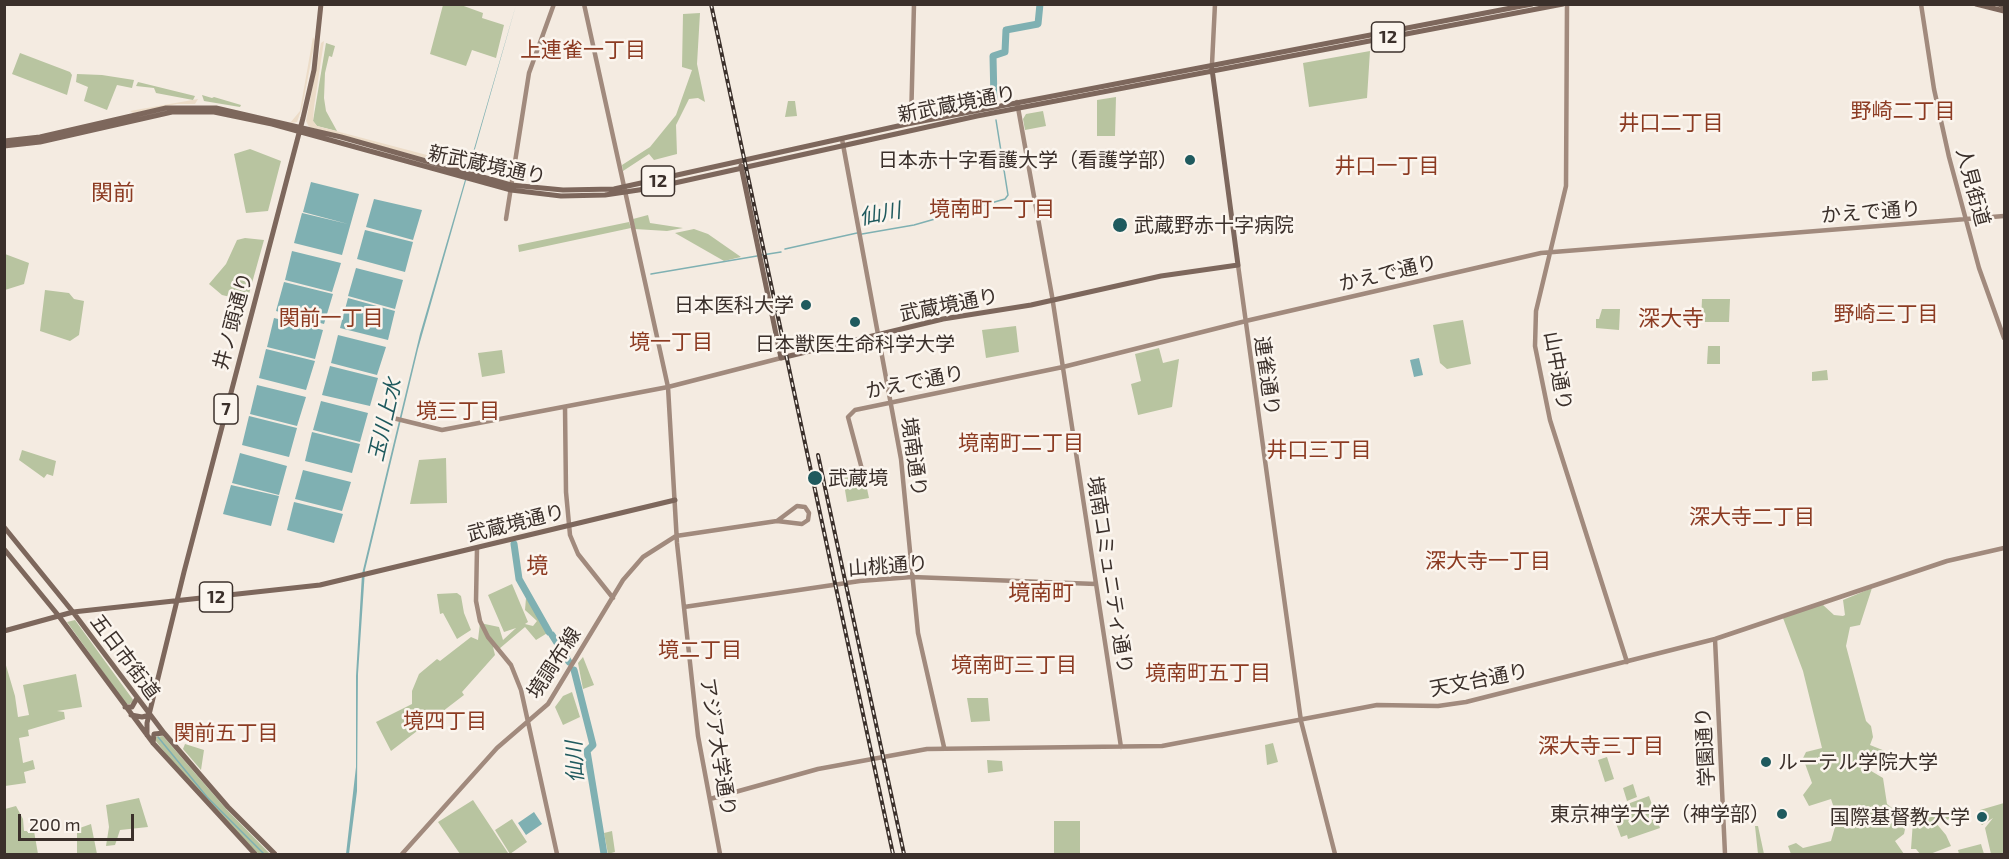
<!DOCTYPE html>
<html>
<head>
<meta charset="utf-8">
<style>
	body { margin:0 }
	#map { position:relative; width:2009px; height:859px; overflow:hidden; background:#f4ebe1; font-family:"Exo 2",sans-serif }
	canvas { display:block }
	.frame { position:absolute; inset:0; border:6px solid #3b302b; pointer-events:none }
	.scale { position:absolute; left:18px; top:814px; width:116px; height:27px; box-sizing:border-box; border:3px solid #3b302b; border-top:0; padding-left:8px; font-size:18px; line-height:21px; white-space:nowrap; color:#3b302b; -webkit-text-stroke:4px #fbf5ee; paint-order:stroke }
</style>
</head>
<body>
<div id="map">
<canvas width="2009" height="859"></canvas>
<div class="frame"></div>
<div class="scale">200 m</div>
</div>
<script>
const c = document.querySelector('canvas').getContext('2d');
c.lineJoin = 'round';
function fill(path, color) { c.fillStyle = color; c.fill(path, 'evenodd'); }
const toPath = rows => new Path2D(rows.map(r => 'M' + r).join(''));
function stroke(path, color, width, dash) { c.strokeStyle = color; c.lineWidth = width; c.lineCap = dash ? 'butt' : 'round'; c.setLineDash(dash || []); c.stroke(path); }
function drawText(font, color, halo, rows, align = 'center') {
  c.font = font + ' "Exo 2","Noto Sans JP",sans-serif'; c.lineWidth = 5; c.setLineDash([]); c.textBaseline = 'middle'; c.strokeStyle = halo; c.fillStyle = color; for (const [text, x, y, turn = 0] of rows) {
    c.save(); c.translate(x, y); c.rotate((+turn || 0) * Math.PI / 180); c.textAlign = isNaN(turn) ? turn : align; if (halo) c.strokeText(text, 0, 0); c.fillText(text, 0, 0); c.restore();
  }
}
fill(toPath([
	[443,5,461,5,483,13,482,18,504,25,496,58,472,50,466,66,430,54],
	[700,13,697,64,705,102,698,98,689,99,676,125,677,154,654,160,649,154,623,171,622,165,650,147,676,115,692,70,682,67,683,14],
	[326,43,335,46,332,57,329,56,325,73,324,98,326,111,337,131,317,126,313,121],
	[1370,51,1367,98,1309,107,1303,63],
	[20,53,70,72,72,75,67,95,12,74],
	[77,74,102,75,134,80,132,88,117,85,107,110,84,101,88,87,76,82],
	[138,82,195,96,193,100,156,93,154,88,136,86],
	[202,95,212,98,214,97,241,105,240,107,204,101],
	[1116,97,1115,136,1097,136,1097,100],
	[788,101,795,101,797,116,785,117],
	[1043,111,1046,126,1025,130,1023,119,1026,114],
	[250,149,281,161,268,211,246,213,234,154],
	[648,215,650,223,683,228,667,231,635,229,633,219],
	[629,222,631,228,519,252,518,245],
	[694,229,708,234,741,257,724,261,675,233],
	[245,238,264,240,247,301,222,295,209,284,226,264,237,240],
	[5,254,29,263,24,284,5,290],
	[45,290,69,293,74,299,84,301,79,335,70,341,40,331],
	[1702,299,1730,299,1729,322,1701,322],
	[1602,309,1620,309,1619,330,1596,328,1596,319,1599,319],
	[1463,320,1471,364,1447,369,1440,363,1433,325],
	[1016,326,1019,352,986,358,982,330],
	[1708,346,1720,346,1720,364,1707,364],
	[1159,348,1163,363,1179,359,1172,407,1138,415,1131,384,1141,381,1135,354],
	[502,350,505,373,482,377,478,353],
	[1827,370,1828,380,1812,381,1812,372],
	[22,450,56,461,53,476,47,474,44,478,19,460],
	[446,458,447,503,410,504,419,460],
	[859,476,865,479,869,498,847,502,843,478],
	[512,584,528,622,525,624,533,626,537,621,525,610,526,598,549,632,536,640,525,627,499,649,493,647,495,655,462,692,464,695,391,751,376,722,412,704,412,691,419,674,437,659,440,661,471,637,478,640,480,623,499,627,503,640,516,628,504,632,488,595],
	[1872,588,1860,625,1850,627,1846,646,1866,721,1871,726,1873,737,1870,745,1885,751,1886,757,1883,763,1866,765,1866,768,1883,778,1887,804,1897,812,1905,829,1904,834,1895,841,1904,854,1791,854,1788,846,1796,843,1803,848,1831,841,1835,827,1833,816,1836,814,1831,799,1809,806,1803,795,1812,783,1803,758,1806,752,1822,748,1803,671,1783,618,1822,604,1834,615,1843,616,1845,615,1843,600],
	[457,593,461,596,464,613,471,630,457,639,443,613,440,614,437,594],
	[75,620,134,701,130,704,126,704,67,622],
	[583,657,594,685,583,689,578,663],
	[5,662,15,696,18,717,29,715,23,685,76,674,82,707,57,711,64,712,65,719,28,730,29,736,19,738,23,763,33,760,35,769,24,772,26,783,5,786],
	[572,692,580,717,563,725,555,707,563,696],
	[967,698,988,698,990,721,971,722],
	[163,736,227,810,270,854,258,854,179,770,155,740,155,737],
	[1273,743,1278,762,1267,765,1265,745],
	[185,744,204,750,201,770,183,749],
	[1607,757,1614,779,1605,782,1598,760],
	[987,760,1002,761,1003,771,988,773],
	[1633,784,1637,797,1627,801,1623,788],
	[1649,796,1660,828,1628,839,1627,835,1621,837,1611,810],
	[139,798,148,827,120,830,115,845,106,846,109,827,106,805],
	[473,800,508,853,460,854,438,822],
	[2004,803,2004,854,1991,854,1985,828,1993,818,1982,825,1975,817,1980,810],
	[16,806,23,819,24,831,34,831,38,854,5,854,5,809],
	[1963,810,1967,810,1967,814,1936,823,1946,835,1951,846,1930,854,1920,854,1916,849,1911,849,1913,821],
	[512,819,527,842,510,854,495,830],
	[1054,821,1080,821,1080,854,1054,854],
	[91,824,97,854,77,854,77,829],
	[1755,826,1758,826,1764,854,1758,854],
	[612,831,615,852,608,854,604,833],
	[1981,844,1984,854,1959,854,1958,850]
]), '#b8c4a0');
fill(toPath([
	[313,37,315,41,302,108,297,122,290,123,300,111],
	[324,41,314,107,313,121,317,126,461,164,459,167,309,127,306,121,321,43],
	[198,99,195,104,177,104,133,113,130,111]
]), '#ecdcc8');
fill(toPath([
	[516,5,418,349,365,570,358,674,357,791,349,854,346,854,356,767,356,676,362,574,420,334],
	[311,182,359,194,342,255,294,243,302,213,348,224,303,212],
	[374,199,422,210,413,240,366,227],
	[365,230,413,242,405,272,357,259],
	[292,251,341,263,332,292,285,280],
	[356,268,403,280,395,309,348,296],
	[284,282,333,294,324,324,276,311],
	[348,298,395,311,388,340,340,328],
	[274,318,323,330,315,359,267,347],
	[338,335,386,347,377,375,331,363],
	[266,349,315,361,306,390,259,378],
	[1419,358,1423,375,1414,377,1410,360],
	[330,366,378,378,370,406,322,395],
	[257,385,306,397,297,426,250,414],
	[321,401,368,413,360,442,313,430],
	[249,416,297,428,289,457,242,445],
	[312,432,360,444,352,473,305,461],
	[240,453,287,466,279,495,232,483],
	[303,470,351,482,342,511,295,499],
	[231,485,279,496,271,526,223,514],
	[294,502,343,514,334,543,287,530],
	[534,812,542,824,526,835,518,823]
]), '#7fb0b2');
stroke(toPath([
	[862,234,914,225,1005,199,1008,195,996,120],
	[785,249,857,233],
	[762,255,781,252],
	[651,274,757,256],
	[158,737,207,797,264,854]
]), '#7fb0b2', 1.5);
stroke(toPath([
	[994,101,993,56,1005,52,1006,30,1038,24,1040,4],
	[514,544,519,579,549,632],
	[552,635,569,662],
	[574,670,593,745,587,751,604,854]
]), '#7fb0b2', 7);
stroke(toPath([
	[584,4,668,387,677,543,698,736,720,854],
	[1567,4,1566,186,1536,311,1535,346,1550,420,1627,662],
	[1921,4,1934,89,1949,157,1979,268,2004,338],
	[1212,64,1215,4],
	[1017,102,1052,296,1121,747],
	[911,123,914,4],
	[842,139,901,459,918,633,944,747],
	[506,219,529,73,554,4],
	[1238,265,1301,721,1335,854],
	[565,407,566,492,570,535,578,554,613,598],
	[393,418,442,430,668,387,781,358],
	[863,473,848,417,855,410,1063,367,1250,320,1541,253,2004,216],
	[477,548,476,601,480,621,488,637,511,665,521,690,557,854],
	[684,607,860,581,912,577,1096,584],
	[1715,639,1725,854],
	[710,799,818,769,927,749,1162,746,1377,705,1438,706,1466,702,1715,639,1947,561,2004,548],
	[402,854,497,748,548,704,623,580,643,557,676,536,777,521,802,524,808,520,809,513,805,507,797,506,777,521]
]), '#a18a7d', 4.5);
stroke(toPath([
	[1976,4,2004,11],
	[1998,4,2004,6],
	[4,141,40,137,166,108,216,108,341,137,511,185,563,190,614,189,907,124,1532,4],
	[4,146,40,142,172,112,214,112,272,124,511,190,561,196,605,195,652,188,977,116,1563,4],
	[741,166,781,358,943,319,1031,305,1161,276,1238,265,1212,69],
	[4,527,73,612,164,733,228,807,275,854],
	[4,549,58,615,153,743,255,854],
	[4,631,73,612,320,585,675,500],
	[125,707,132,707,137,698],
	[131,715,142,717,150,715],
	[147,735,147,723,184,572,303,118,314,70,321,4],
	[153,743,154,734,164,733]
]), '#7d675c', 5);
const rail = toPath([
	[711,4,893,854],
	[818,455,904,854]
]);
stroke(rail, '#3b302b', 4);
stroke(rail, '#fbf5ee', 1.5, [4.5]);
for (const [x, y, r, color] of [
	[1190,160,6,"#1f5a5e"],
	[1120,225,8,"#1f5a5e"],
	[806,305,6,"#1f5a5e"],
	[855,322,6,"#1f5a5e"],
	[815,478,8,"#1f5a5e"],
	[1766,762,6,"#1f5a5e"],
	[1782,814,6,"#1f5a5e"],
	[1982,817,6,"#1f5a5e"]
]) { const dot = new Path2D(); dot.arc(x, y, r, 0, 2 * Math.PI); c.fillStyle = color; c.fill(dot); stroke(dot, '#fbf5ee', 2); }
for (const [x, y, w] of [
	[1388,37,33],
	[658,181,33],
	[226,409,24],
	[216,597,33]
]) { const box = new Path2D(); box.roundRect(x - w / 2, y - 15, w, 30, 4.5); c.fillStyle = '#fbf5ee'; c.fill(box); stroke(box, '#3b302b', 1.5); }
drawText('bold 18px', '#3b302b', null, [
	["12",1388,37],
	["12",658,181],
	["7",226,409],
	["12",216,597]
]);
drawText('20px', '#3b302b', '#fbf5ee', [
	["新武蔵境通り",957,104,-11],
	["新武蔵境通り",487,165,12],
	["人見街道",1973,187,75],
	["かえで通り",1871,212,-4],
	["かえで通り",1388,273,-13],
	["武蔵境通り",949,305,-11],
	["井ノ頭通り",233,321,-75],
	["山中通り",1558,371,80],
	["連雀通り",1267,376,82],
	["かえで通り",915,382,-11],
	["境南通り",914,457,82],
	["武蔵境通り",516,523,-14],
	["山桃通り",888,566,-4],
	["境南コミュニティ通り",1110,575,81],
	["五日市街道",125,657,53],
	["境調布線",554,663,-57],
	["天文台通り",1479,680,-11],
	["アジア大学通り",718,747,81],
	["学園通り",1705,747,-93]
]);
drawText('20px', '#3b302b', '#fbf5ee', [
	["日本赤十字看護大学（看護学部）",1178,160],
	["武蔵野赤十字病院",1134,225,"left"],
	["日本医科大学",794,305],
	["日本獣医生命科学大学",855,344,"center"],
	["武蔵境",828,478,"left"],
	["ルーテル学院大学",1778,762,"left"],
	["東京神学大学（神学部）",1770,814],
	["国際基督教大学",1970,817]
], 'right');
drawText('21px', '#8c3b22', '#fbf5ee', [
	["上連雀一丁目",583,50],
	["野崎二丁目",1903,111],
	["井口二丁目",1671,123],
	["井口一丁目",1387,166],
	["境南町一丁目",992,209],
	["野崎三丁目",1886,314],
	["関前一丁目",331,318],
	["境一丁目",671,342],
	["境三丁目",458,411],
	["境南町二丁目",1021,443],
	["井口三丁目",1319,450],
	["深大寺二丁目",1752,517],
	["深大寺一丁目",1488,561],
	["境二丁目",700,650],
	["境南町三丁目",1014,665],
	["境南町五丁目",1208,673],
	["境四丁目",445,721],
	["関前五丁目",226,733],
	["深大寺三丁目",1601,746]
]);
drawText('italic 21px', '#1f5a5e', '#fbf5ee', [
	["仙川",880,214,-11],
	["玉川上水",385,420,-77],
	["仙川",575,762,-93]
]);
drawText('22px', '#8c3b22', '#fbf5ee', [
	["関前",113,193],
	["深大寺",1671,319],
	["境",537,566],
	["境南町",1041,593]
]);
</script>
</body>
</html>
